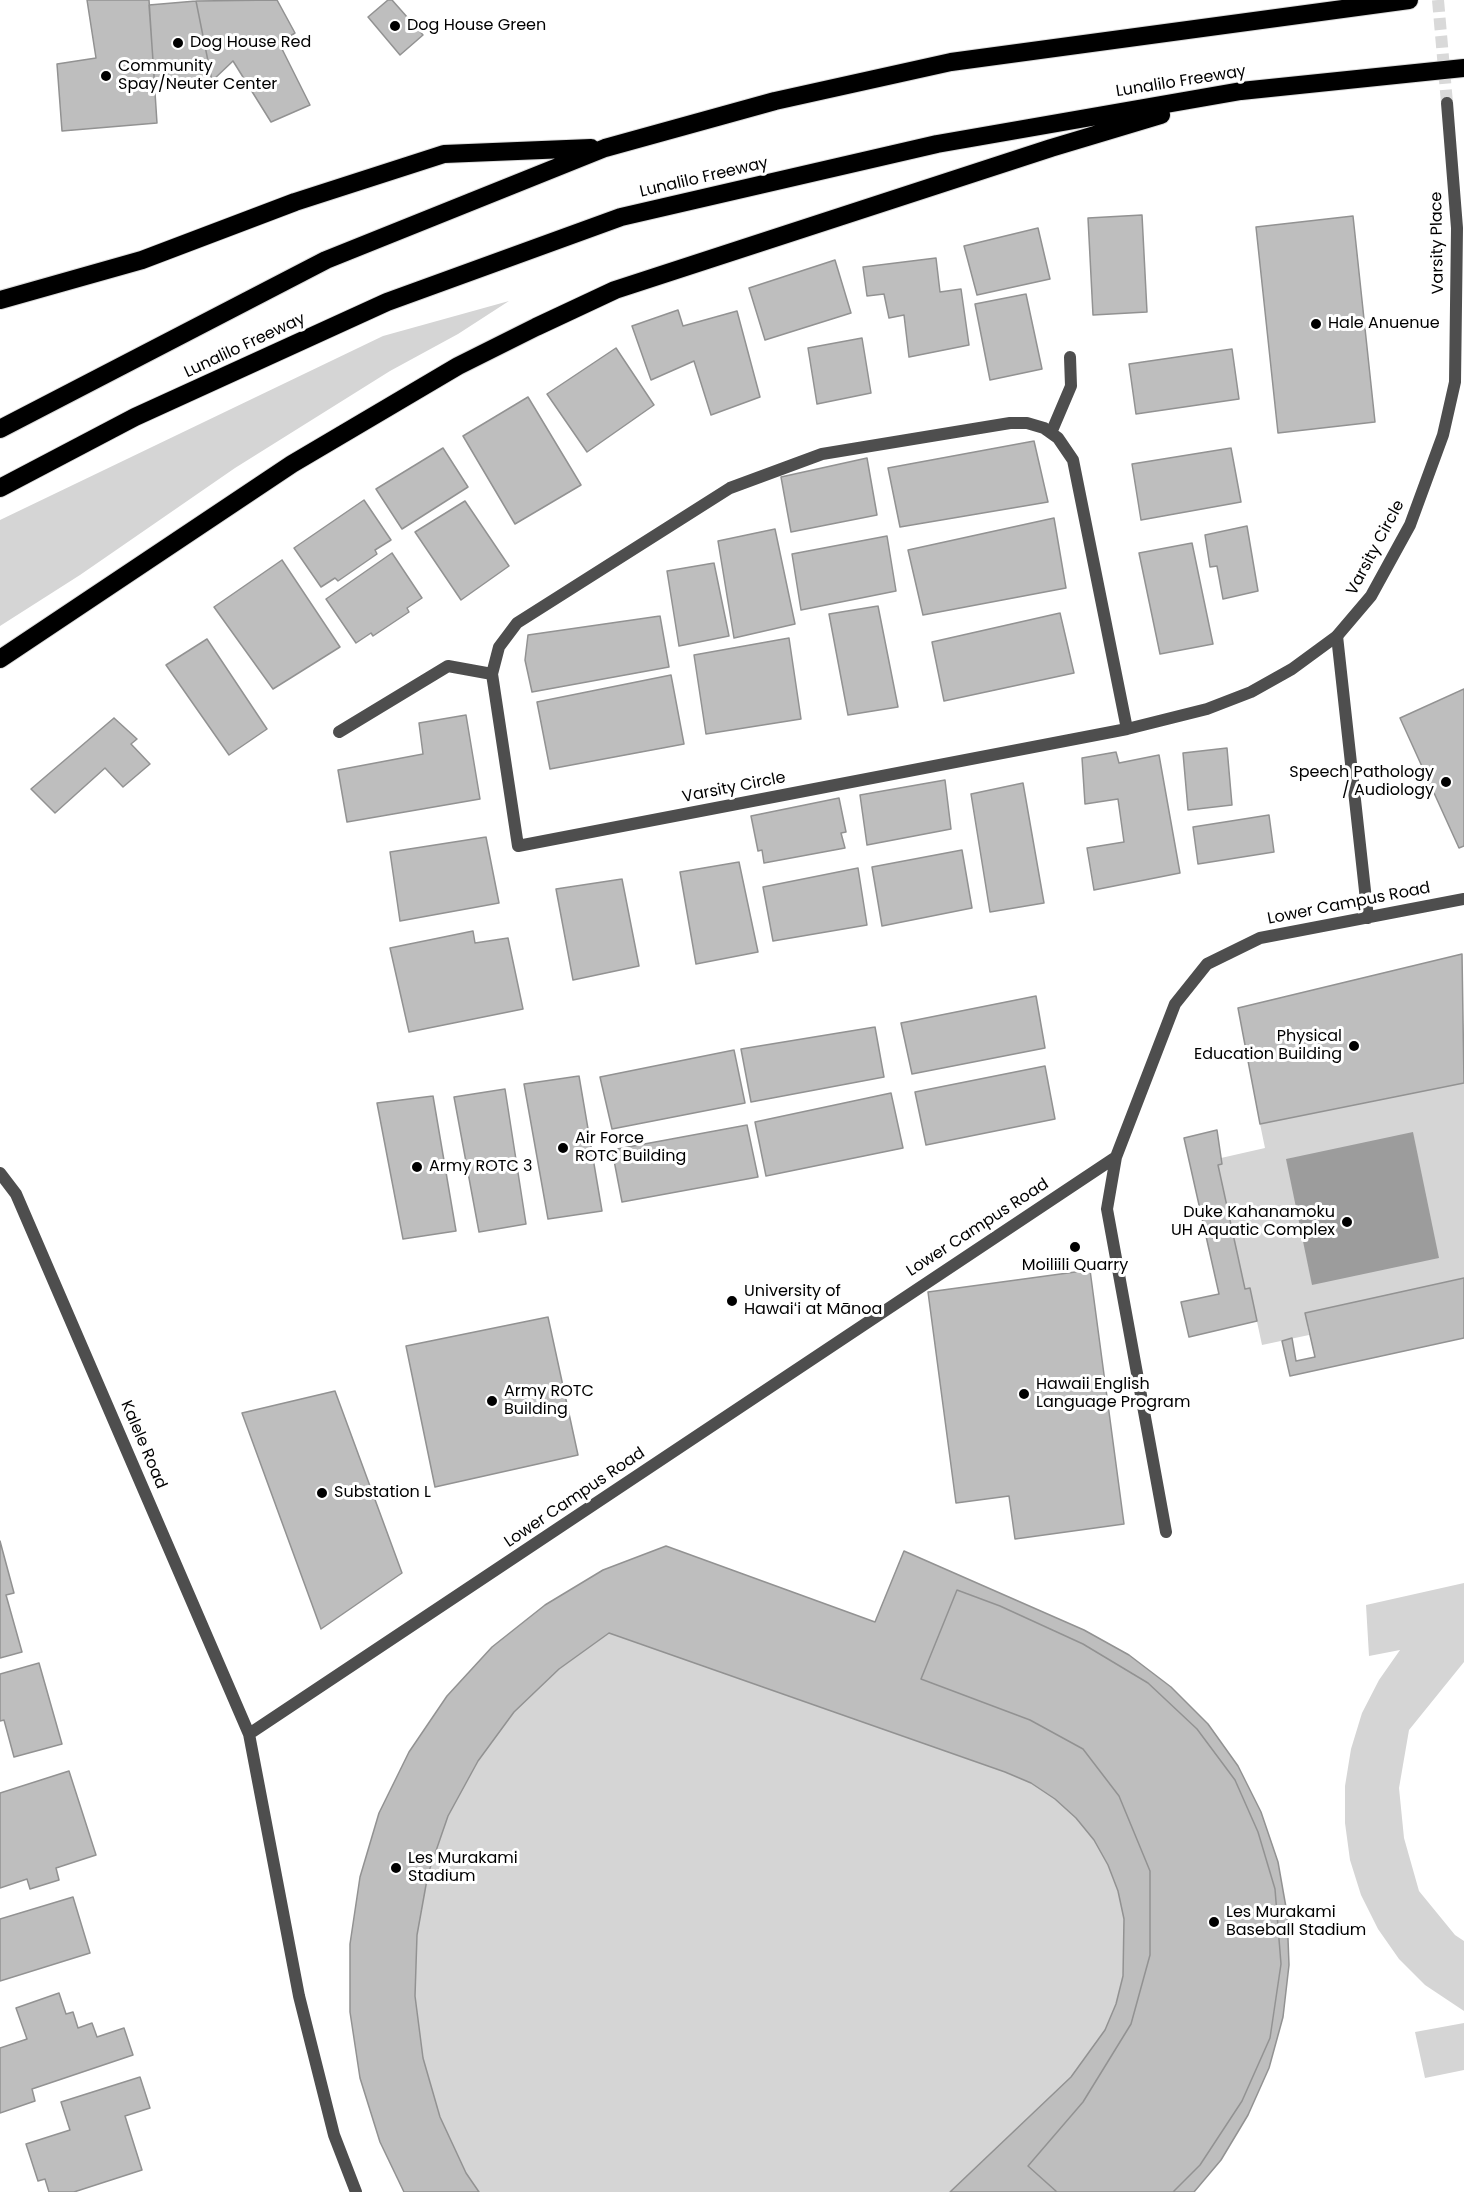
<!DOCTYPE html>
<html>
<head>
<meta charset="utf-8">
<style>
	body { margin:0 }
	canvas { display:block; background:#fff }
</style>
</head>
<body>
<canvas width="1464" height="2192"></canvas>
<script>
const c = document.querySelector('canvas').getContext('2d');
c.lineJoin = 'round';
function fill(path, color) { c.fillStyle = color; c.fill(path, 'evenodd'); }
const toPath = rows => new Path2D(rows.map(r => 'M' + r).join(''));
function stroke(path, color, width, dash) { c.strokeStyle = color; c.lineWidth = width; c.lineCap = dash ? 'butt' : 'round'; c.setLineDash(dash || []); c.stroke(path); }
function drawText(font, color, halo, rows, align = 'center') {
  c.font = font + ' Poppins,sans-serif'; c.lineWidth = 6; c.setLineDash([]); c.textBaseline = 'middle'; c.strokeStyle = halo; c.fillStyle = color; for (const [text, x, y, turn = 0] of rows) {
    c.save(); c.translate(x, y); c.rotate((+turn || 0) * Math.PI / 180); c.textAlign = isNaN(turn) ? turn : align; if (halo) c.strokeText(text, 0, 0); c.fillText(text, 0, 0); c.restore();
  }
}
fill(toPath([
	[509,301,458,334,390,371,235,468,80,575,0,626,0,520,383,336],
	[1464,1077,1464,1278,1305,1313,1309,1335,1262,1345,1250,1289,1245,1289,1218,1165,1222,1164,1221,1158,1265,1148,1260,1124],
	[1464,1583,1464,1662,1409,1730,1399,1788,1404,1838,1419,1891,1455,1935,1464,1941,1464,2011,1425,1985,1399,1959,1378,1929,1361,1895,1350,1860,1345,1823,1345,1786,1351,1749,1362,1713,1379,1680,1400,1650,1369,1656,1366,1605],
	[609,1633,1005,1772,1031,1783,1055,1799,1076,1818,1094,1840,1108,1865,1118,1891,1124,1919,1123,1976,1116,2004,1105,2030,1071,2077,950,2192,479,2192,466,2173,440,2117,423,2058,415,1996,417,1935,428,1874,448,1816,478,1761,514,1712,559,1669],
	[1464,2023,1464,2070,1425,2078,1415,2032]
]), '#d5d5d5');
fill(toPath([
	[1413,1132,1439,1258,1312,1285,1286,1159]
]), '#9c9c9c');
const building = toPath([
	[87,0,149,0,157,123,62,131,57,64,96,58,87,0],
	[277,0,295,33,279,43,310,105,271,122,233,61,212,81,196,1,277,0],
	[388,0,392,0,423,35,400,55,368,17,388,0],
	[196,1,212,81,155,88,149,5,196,1],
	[1142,215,1147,312,1093,315,1088,218,1142,215],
	[1353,216,1375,422,1278,433,1256,227,1353,216],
	[1038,228,1050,279,977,295,964,246,1038,228],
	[936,258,940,292,961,289,969,345,909,357,904,315,889,318,884,294,867,296,863,267,936,258],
	[835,260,851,313,765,340,749,288,835,260],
	[1026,294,1042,369,990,380,975,304,1026,294],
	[678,310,683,326,737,311,760,397,711,415,694,361,651,380,632,326,678,310],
	[862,338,871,393,817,404,808,348,862,338],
	[616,348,654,405,587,452,547,394,616,348],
	[1232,349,1239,399,1136,414,1129,364,1232,349],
	[528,397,581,485,515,524,463,436,528,397],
	[1034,441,1048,502,900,527,888,468,1034,441],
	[443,448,468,487,402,529,376,489,443,448],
	[1231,448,1241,502,1141,520,1132,464,1231,448],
	[867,458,877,515,791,532,781,477,867,458],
	[364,500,391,540,375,550,377,554,338,581,335,578,321,587,294,548,364,500],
	[465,501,509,566,461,600,415,532,465,501],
	[1054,518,1066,588,923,615,908,550,1054,518],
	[1247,526,1258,591,1223,599,1217,566,1210,567,1205,535,1247,526],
	[775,529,795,624,734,638,718,541,775,529],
	[887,536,896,591,801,610,792,554,887,536],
	[1192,543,1213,644,1160,654,1139,553,1192,543],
	[392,553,422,598,407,608,409,612,373,636,371,633,356,643,326,599,392,553],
	[282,560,340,647,273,689,214,607,282,560],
	[714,563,729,636,679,646,667,571,714,563],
	[878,606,898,707,848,715,829,614,878,606],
	[1060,613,1074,673,944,701,932,642,1060,613],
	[660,616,669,667,532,692,525,660,528,635,660,616],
	[789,638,801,719,706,734,694,655,789,638],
	[207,639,267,729,229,755,166,665,207,639],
	[671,675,684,744,550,769,537,702,671,675],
	[1464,689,1464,846,1459,848,1400,718,1464,689],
	[466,715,480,799,347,822,338,770,423,754,419,723,466,715],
	[114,718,137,739,131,744,150,764,123,787,105,768,55,813,31,789,114,718],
	[1227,748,1232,805,1188,810,1183,753,1227,748],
	[1116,752,1119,763,1159,755,1180,873,1094,890,1087,848,1124,842,1118,799,1085,804,1082,758,1116,752],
	[945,780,951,829,867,845,860,795,945,780],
	[1023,783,1044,903,990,912,971,794,1023,783],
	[839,798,846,832,841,833,845,848,764,863,762,850,758,851,751,816,839,798],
	[1269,815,1274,852,1198,864,1193,827,1269,815],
	[486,837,499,903,400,921,390,852,486,837],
	[962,850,972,908,882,926,872,867,962,850],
	[739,862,758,952,696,964,680,872,739,862],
	[858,868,867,925,773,941,763,887,858,868],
	[622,879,639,966,573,980,556,889,622,879],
	[473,931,475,943,508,938,523,1009,409,1032,390,948,473,931],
	[1462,954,1464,1083,1260,1124,1238,1008,1462,954],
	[1036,996,1045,1048,912,1074,901,1023,1036,996],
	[875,1027,884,1077,751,1102,741,1049,875,1027],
	[734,1050,745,1103,612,1129,600,1077,734,1050],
	[1045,1066,1055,1119,926,1145,915,1092,1045,1066],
	[579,1076,602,1211,548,1219,524,1084,579,1076],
	[505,1089,526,1224,479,1232,454,1097,505,1089],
	[891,1093,903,1148,766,1176,755,1122,891,1093],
	[433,1096,456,1231,403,1239,377,1103,433,1096],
	[747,1125,758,1177,622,1202,612,1150,747,1125],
	[1217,1130,1222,1164,1218,1165,1245,1289,1250,1288,1257,1321,1189,1337,1181,1302,1219,1294,1184,1138,1217,1130],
	[1090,1270,1124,1524,1015,1539,1009,1496,956,1503,928,1292,1090,1270],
	[1464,1278,1464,1338,1290,1376,1282,1341,1292,1338,1296,1361,1315,1357,1305,1313,1464,1278],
	[548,1317,578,1455,435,1487,406,1346,548,1317],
	[335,1391,402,1573,321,1629,242,1413,335,1391],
	[0,1541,14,1593,6,1595,22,1652,0,1658,0,1541],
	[666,1546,875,1622,904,1551,1084,1630,1129,1655,1171,1687,1208,1724,1238,1766,1261,1812,1278,1862,1287,1913,1289,1965,1283,2017,1269,2068,1248,2115,1221,2160,1194,2192,1173,2192,1200,2165,1242,2101,1270,2038,1281,1964,1275,1889,1258,1832,1235,1780,1197,1729,1148,1683,1083,1644,1000,1606,957,1590,921,1679,1030,1720,1083,1749,1119,1796,1150,1871,1150,1955,1131,2024,1083,2102,1028,2166,1057,2192,950,2192,1071,2077,1105,2030,1116,2004,1123,1976,1124,1919,1118,1891,1108,1865,1094,1840,1076,1818,1055,1799,1031,1783,1005,1772,609,1633,559,1669,514,1712,478,1761,448,1816,428,1874,417,1935,415,1996,423,2058,440,2117,466,2173,479,2192,404,2192,380,2142,360,2078,350,2012,350,1944,360,1877,379,1813,409,1752,447,1696,492,1647,545,1605,603,1570,666,1546],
	[957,1590,1000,1606,1083,1644,1148,1683,1197,1729,1235,1780,1258,1832,1275,1889,1281,1964,1270,2038,1242,2101,1200,2165,1173,2192,1057,2192,1028,2166,1083,2102,1131,2024,1150,1955,1150,1871,1119,1796,1083,1749,1030,1720,921,1679,957,1590],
	[39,1663,62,1744,14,1757,4,1720,0,1721,0,1674,39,1663],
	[69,1771,96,1855,56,1868,59,1880,30,1889,27,1879,0,1888,0,1793,69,1771],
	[73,1897,90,1953,0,1981,0,1919,73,1897],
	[59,1993,66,2014,73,2012,78,2028,92,2023,97,2037,124,2028,133,2055,32,2089,35,2101,0,2113,0,2048,27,2039,16,2008,59,1993],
	[140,2077,150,2108,125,2116,142,2170,74,2192,49,2192,45,2179,38,2181,26,2144,70,2130,61,2102,140,2077]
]);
fill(building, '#bebebe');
stroke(building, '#929292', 1.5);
stroke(toPath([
	[1438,0,1447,103]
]), '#d9d9d9', 12, [12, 6]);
const motorway = toPath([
	[0,300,142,260,295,202,444,154,591,148],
	[0,429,326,260,605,148,775,101,951,62,1409,0],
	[0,488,135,417,387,302,621,217,937,144,1241,91,1464,68],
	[0,659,292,464,458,366,536,327,615,290,1051,148,1161,115]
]);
stroke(motorway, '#dbdbdb', 20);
stroke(toPath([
	[1337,636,1368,918],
	[1116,1157,1107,1209,1166,1532],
	[0,1173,16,1194,249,1734,299,1996,334,2135,356,2192],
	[249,1734,1116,1157,1175,1004,1207,964,1260,938,1464,899]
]), '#4e4e4e', 12);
stroke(toPath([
	[1051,433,1071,386,1070,357],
	[1127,729,1073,460,1058,438,1044,428,1027,423,1010,423,822,454,730,488,517,623,499,647,492,674,518,846,1127,729,1207,709,1251,692,1292,669,1337,636,1371,596,1410,525,1443,435,1455,382,1457,228,1447,103],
	[339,732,448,666,492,674]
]), '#4e4e4e', 12);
stroke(motorway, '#000', 18);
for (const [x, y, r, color] of [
	[395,26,6,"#000"],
	[178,43,6,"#000"],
	[106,76,6,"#000"],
	[1316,324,6,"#000"],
	[1446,782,6,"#000"],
	[1354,1046,6,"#000"],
	[563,1148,6,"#000"],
	[417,1167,6,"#000"],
	[1347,1222,6,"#000"],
	[1075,1247,6,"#000"],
	[732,1301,6,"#000"],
	[1024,1394,6,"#000"],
	[492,1401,6,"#000"],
	[322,1493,6,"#000"],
	[396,1868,6,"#000"],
	[1214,1922,6,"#000"]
]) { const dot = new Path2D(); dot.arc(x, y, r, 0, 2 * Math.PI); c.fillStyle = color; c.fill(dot); stroke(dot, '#fff', 2); }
drawText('16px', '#000', '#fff', [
	["Dog House Green",407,26],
	["Dog House Red",190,43],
	["Community",118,67],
	["Spay/Neuter Center",118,85],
	["Hale Anuenue",1328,324],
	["Speech Pathology",1434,773,"right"],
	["/ Audiology",1434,791,"right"],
	["Physical",1342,1037,"right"],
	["Education Building",1342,1055,"right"],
	["Air Force",575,1139],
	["ROTC Building",575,1157],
	["Army ROTC 3",429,1167],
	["Duke Kahanamoku",1335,1213,"right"],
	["UH Aquatic Complex",1335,1231,"right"],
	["Moiliili Quarry",1075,1266,"center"],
	["University of",744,1292],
	["Hawaiʻi at Mānoa",744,1310],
	["Hawaii English",1036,1385],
	["Language Program",1036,1403],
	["Army ROTC",504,1392],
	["Building",504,1410],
	["Substation L",334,1493],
	["Les Murakami",408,1859],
	["Stadium",408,1877],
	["Les Murakami",1226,1913],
	["Baseball Stadium",1226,1931]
], 'left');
drawText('16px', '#000', '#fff', [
	["Lunalilo Freeway",1181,82,-9],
	["Lunalilo Freeway",704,178,-13],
	["Varsity Place",1438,243,-91],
	["Lunalilo Freeway",245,346,-25],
	["Varsity Circle",1376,548,-62],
	["Varsity Circle",734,788,-11],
	["Lower Campus Road",1349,904,-11],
	["Lower Campus Road",978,1228,-33],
	["Kalele Road",143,1445,67],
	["Lower Campus Road",575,1498,-34]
]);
</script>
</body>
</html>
